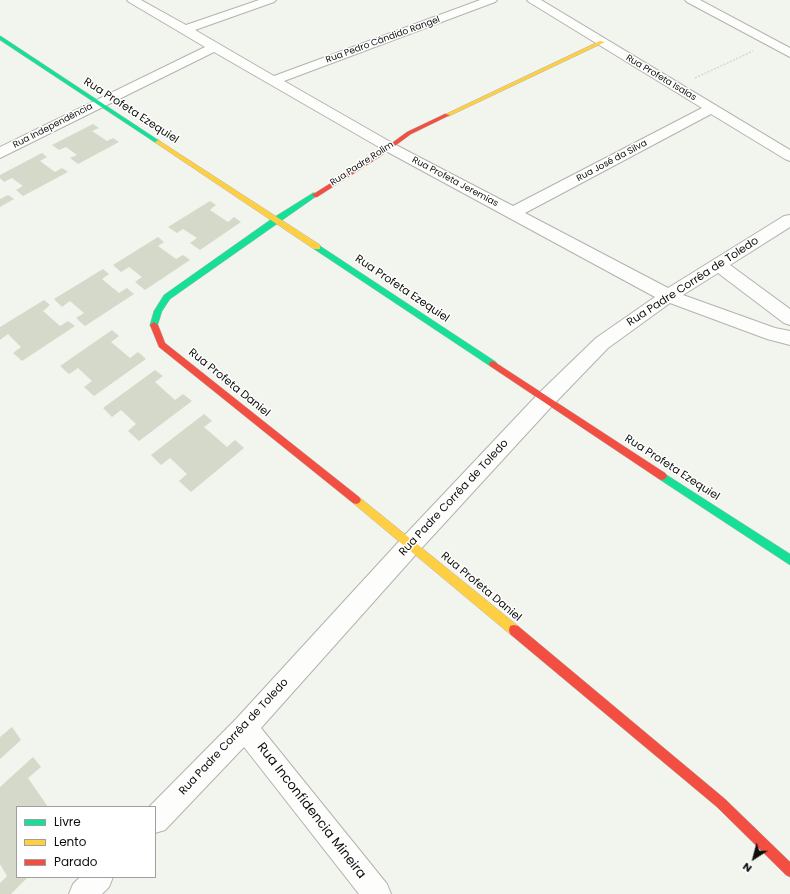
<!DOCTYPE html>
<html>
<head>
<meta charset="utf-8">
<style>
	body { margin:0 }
	#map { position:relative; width:790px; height:894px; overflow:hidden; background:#f2f4ee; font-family:Poppins,sans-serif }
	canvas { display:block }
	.legend { position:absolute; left:16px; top:806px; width:140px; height:72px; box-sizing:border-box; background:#fff; border:1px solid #9f9f9e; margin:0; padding:5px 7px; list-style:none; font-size:12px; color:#0e0f0c }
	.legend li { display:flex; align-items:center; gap:8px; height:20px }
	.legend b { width:20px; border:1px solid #9f9f9e }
	.north { position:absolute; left:734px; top:838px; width:40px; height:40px; -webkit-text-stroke:3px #fff; paint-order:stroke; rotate:216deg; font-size:11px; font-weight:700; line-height:16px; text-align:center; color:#0e0f0c }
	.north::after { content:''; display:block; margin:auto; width:14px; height:18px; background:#0e0f0c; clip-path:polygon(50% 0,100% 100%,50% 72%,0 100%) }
</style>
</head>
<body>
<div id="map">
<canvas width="790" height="894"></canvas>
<ul class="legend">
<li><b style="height:5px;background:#16e098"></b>Livre</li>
<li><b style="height:5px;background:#ffcf43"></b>Lento</li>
<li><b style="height:5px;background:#f24e42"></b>Parado</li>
</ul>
<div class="north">N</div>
</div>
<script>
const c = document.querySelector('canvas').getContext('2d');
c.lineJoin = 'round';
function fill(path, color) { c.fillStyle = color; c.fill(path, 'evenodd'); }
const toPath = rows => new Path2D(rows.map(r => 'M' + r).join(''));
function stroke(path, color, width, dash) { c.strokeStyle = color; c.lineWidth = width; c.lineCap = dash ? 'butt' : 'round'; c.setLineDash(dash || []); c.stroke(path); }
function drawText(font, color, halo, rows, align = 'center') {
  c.font = font + ' Poppins,sans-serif'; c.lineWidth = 3; c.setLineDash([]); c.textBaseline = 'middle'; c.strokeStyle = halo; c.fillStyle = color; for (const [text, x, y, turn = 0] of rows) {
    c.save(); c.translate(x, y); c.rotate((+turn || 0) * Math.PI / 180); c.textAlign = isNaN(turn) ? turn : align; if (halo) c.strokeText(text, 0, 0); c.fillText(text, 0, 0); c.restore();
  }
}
fill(toPath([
	[93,124,99,128,92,131,107,141,113,138,119,142,78,164,70,158,77,155,66,147,59,150,52,145],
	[42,153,47,157,40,161,55,172,62,168,68,172,23,196,16,190,23,186,12,178,4,182,0,178,0,175],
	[8,195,14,199,0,207,0,199],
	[210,201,216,205,210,210,228,222,234,217,241,222,200,250,190,243,197,238,183,229,177,233,168,227],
	[158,237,164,242,158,246,176,259,183,255,190,260,145,290,135,282,142,277,129,267,121,272,113,265],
	[103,269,109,274,102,279,119,293,127,288,134,294,85,326,76,318,84,313,70,301,62,307,54,299],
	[44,300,50,305,43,311,60,326,68,321,75,326,22,361,13,353,21,347,8,334,0,340,0,327],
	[112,330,119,336,111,342,130,358,138,352,146,359,94,396,84,387,92,381,78,368,69,374,60,366],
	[155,370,163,376,155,382,175,400,183,394,192,401,139,441,128,431,136,424,121,410,112,417,103,408],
	[204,414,212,421,204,427,227,447,235,440,244,448,191,492,179,481,187,474,170,458,161,465,151,455],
	[12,727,21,740,0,759,0,737],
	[33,757,41,767,28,778,48,807,17,807,17,877,28,877,11,894,0,894,0,883,7,876,0,864,0,787]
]), '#d4d9c9');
const street = toPath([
	[127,0,141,0,186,25,259,0,276,0,274,2,195,30,274,76,480,0,497,0,495,2,284,81,394,144,513,206,702,108,529,2,527,0,541,0,790,150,790,161,785,159,711,114,525,213,668,288,784,216,790,215,790,227,730,265,790,309,790,325,784,323,718,273,683,295,775,328,790,331,790,345,767,339,670,303,608,348,552,406,419,551,261,728,387,884,391,894,359,894,244,747,165,830,155,833,155,807,149,807,236,719,403,537,538,394,596,338,655,297,384,150,214,52,0,158,0,147,205,47,129,2,127,0],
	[685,0,700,0,790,48,790,57,687,2,685,0],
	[80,877,113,877,109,887,102,894,69,894,73,884,80,877]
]);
const fast = toPath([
	[0,36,2,37,161,142,156,143,0,40,0,36],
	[313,193,315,193,318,195,170,299,162,311,157,327,151,327,150,325,154,311,164,295,273,218,313,193],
	[317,244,496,362,497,364,496,366,490,366,314,249,313,247,317,244],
	[662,472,790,554,790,565,659,479,657,476,659,473,662,472]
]);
const slow = toPath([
	[600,41,605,42,449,116,444,115,600,41],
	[158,140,320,245,320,249,314,249,156,143,155,142,158,140],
	[356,496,359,497,518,626,519,630,518,634,514,635,510,634,353,503,351,500,353,497,356,496]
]);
const jam = toPath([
	[445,114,450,115,411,134,381,156,317,197,315,197,312,195,377,154,407,132,445,114],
	[154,322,158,325,165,343,359,497,361,500,359,503,356,504,353,503,159,347,150,325,154,322],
	[493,361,665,473,667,476,665,479,662,480,659,479,490,366,489,364,490,362,493,361],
	[514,625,518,626,725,799,790,862,790,877,786,875,717,807,510,634,509,630,510,626,514,625]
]);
stroke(street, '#b2b3af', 2);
stroke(fast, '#b2b3af', 1);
stroke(slow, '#b2b3af', 1);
stroke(jam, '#b2b3af', 1);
stroke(toPath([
	[695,78,753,51]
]), '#d7d7d5', 1.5, [2, 1.5]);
fill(street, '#fdfdfc');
fill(fast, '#16e098');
fill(slow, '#ffcf43');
fill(jam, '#f24e42');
drawText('9px', '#0e0f0c', '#fff', [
	["Rua Pedro Cândido Rangel",383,40,-20],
	["Rua Profeta Isaías",661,78,31],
	["Rua Independência",53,126,-27],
	["Rua José da Silva",612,161,-28],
	["Rua Padre Rolim",362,164,-33],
	["Rua Profeta Jeremias",455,182,28]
]);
drawText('11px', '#0e0f0c', '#fff', [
	["Rua Profeta Ezequiel",131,111,33],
	["Rua Padre Corrêa de Toledo",693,282,-33],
	["Rua Profeta Ezequiel",402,289,34],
	["Rua Profeta Daniel",229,383,39],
	["Rua Profeta Ezequiel",672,468,33],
	["Rua Padre Corrêa de Toledo",454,498,-47],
	["Rua Profeta Daniel",481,587,40],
	["Rua Padre Corrêa de Toledo",234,737,-47]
]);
drawText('13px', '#0e0f0c', '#fff', [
	["Rua Inconfidencia Mineira",311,811,52]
]);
</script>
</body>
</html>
